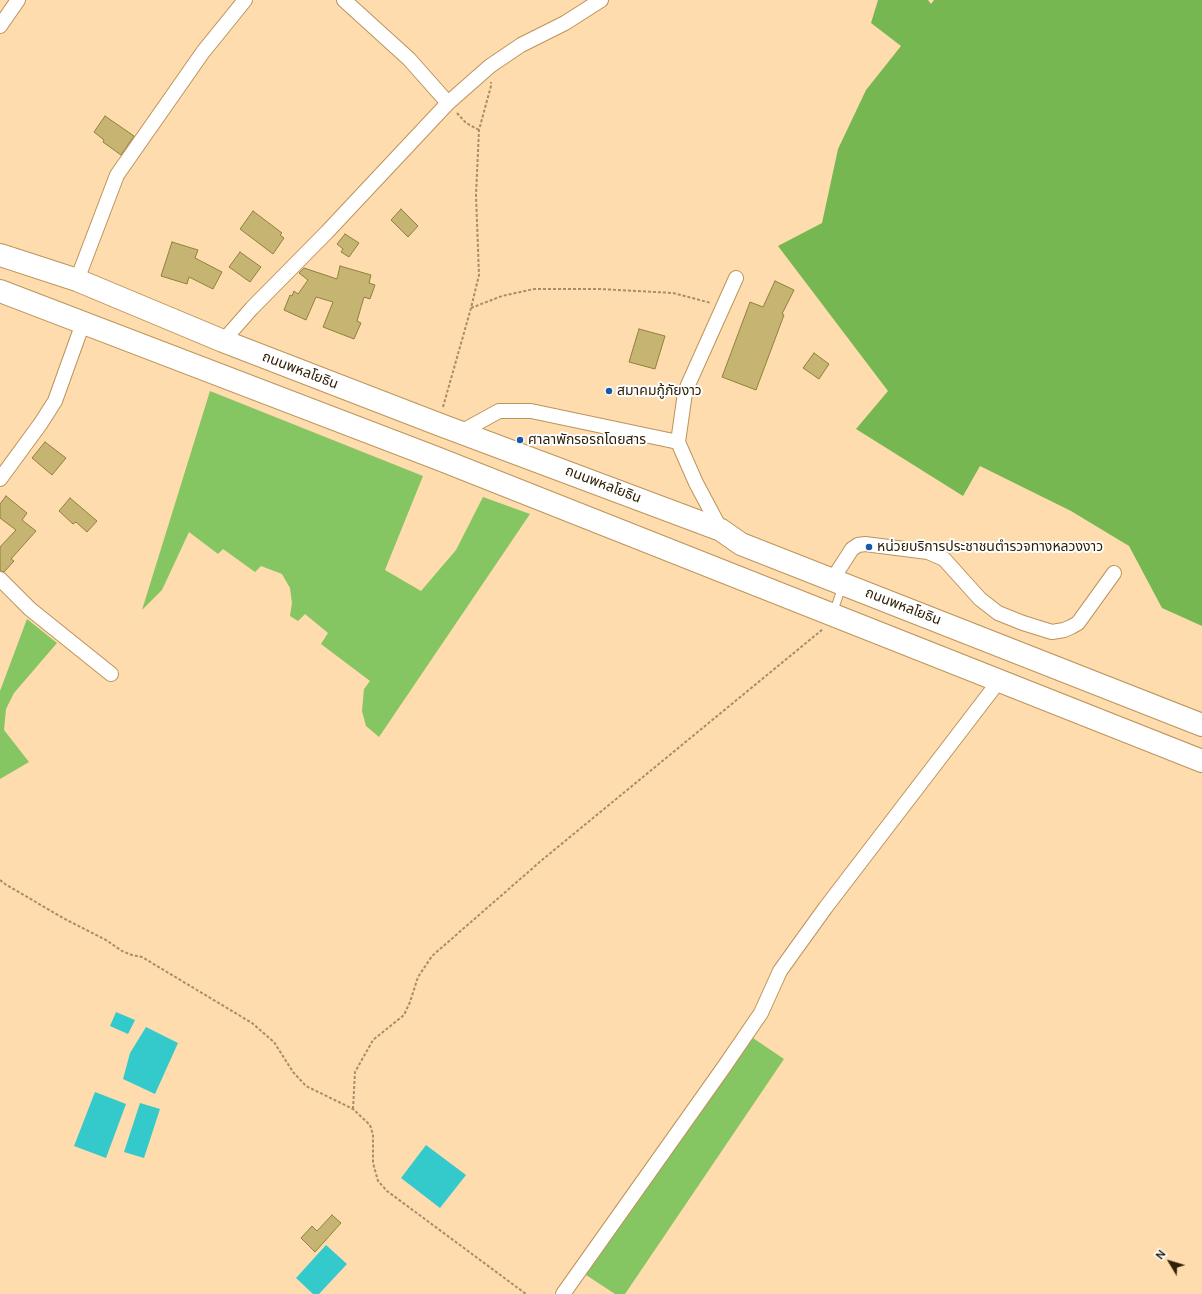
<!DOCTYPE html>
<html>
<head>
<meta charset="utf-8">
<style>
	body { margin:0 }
	#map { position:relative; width:1202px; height:1294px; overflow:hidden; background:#fedcad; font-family:"DM Sans",sans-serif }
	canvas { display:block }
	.north { position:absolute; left:1150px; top:1242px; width:40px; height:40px; -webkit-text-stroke:3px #fff; paint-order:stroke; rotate:308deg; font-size:11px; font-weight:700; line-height:16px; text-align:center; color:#2f2007 }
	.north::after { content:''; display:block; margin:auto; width:14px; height:18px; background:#2f2007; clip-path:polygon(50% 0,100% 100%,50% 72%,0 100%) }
</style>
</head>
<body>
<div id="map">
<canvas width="1202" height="1294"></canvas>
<div class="north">N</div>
</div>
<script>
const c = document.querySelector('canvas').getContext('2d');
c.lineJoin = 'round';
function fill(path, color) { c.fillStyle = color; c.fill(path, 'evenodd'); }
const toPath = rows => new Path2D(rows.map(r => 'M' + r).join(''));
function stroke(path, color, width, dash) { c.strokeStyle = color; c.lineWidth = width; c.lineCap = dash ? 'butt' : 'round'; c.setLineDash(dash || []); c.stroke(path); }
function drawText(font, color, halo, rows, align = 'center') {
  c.font = font + ' "DM Sans","Noto Sans Thai",sans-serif'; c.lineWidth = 4; c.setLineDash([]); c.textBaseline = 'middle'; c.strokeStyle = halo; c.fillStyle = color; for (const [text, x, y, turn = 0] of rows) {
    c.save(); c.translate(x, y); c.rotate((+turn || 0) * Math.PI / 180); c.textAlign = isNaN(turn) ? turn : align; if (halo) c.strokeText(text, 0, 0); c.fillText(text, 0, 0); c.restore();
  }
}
fill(toPath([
	[210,391,423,476,385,570,421,591,456,550,483,497,530,514,379,737,366,726,362,711,364,689,370,681,321,644,328,633,305,614,298,621,290,616,292,603,290,588,282,574,261,566,255,572,223,549,218,554,189,532,162,590,142,610],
	[27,619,57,643,14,693,6,709,4,730,29,762,0,779,0,691],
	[750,1036,784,1059,625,1294,615,1294,583,1273]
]), '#85c562');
fill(toPath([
	[878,0,928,0,931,4,934,0,1202,0,1202,626,1162,608,1129,546,1071,511,980,466,963,496,856,429,888,391,778,246,822,223,838,149,866,90,901,46,871,23]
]), '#76b752');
fill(toPath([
	[116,1012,135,1020,128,1034,110,1026],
	[146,1027,178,1043,155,1094,123,1079,130,1053],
	[95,1092,126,1104,106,1158,74,1146],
	[140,1103,160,1109,144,1158,124,1152],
	[426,1145,466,1175,440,1208,401,1178],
	[326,1245,347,1264,319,1294,313,1294,296,1278]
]), '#34cacb');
const building = toPath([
	[105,116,134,136,121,155,103,142,104,140,94,132,105,116],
	[401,209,418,226,408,237,391,220,401,209],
	[253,211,282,233,280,235,284,238,273,254,240,229,253,211],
	[345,234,359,243,349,257,341,252,343,249,337,244,345,234],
	[172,242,198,250,195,258,222,272,213,289,189,277,187,284,161,276,172,242],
	[240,252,261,267,250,282,229,267,240,252],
	[340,266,371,275,369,283,375,285,370,299,364,297,357,321,361,323,354,339,323,327,333,302,316,297,306,320,284,310,290,295,292,296,294,291,298,294,308,280,299,273,304,268,337,279,340,266],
	[775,281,794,290,782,314,784,315,756,390,722,377,750,302,763,307,775,281],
	[639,329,665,336,655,369,629,362,639,329],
	[814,353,829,364,819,379,803,368,814,353],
	[45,442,66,458,52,475,32,458,45,442],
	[6,496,27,513,22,520,36,531,11,559,14,561,4,572,0,571,0,547,16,530,0,518,0,504,6,496],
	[70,498,97,521,87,532,76,522,73,524,59,511,70,498],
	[332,1215,341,1223,315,1252,301,1238,312,1226,317,1231,332,1215]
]);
fill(building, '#c6b572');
stroke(building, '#90803d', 1);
const service = toPath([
	[833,613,842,587]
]);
const minor = toPath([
	[344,0,409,59,448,103],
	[0,26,18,0],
	[77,280,117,175,203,52,245,0],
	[223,341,252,308,327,232,448,103,490,66,521,45,565,23,601,0],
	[461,432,499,411,531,411,678,442,696,483,721,530],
	[678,442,685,393,688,385,736,278],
	[0,479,41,423,55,401,83,323],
	[0,579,30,609,111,674],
	[832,580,852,549,858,545,865,544,928,552,944,559,980,599,998,613,1023,623,1052,632,1064,630,1071,627,1078,623,1114,573],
	[563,1294,724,1067,761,1013,780,971,795,950,826,907,999,681]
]);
const trunk = toPath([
	[0,255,77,280,223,341,438,424,721,530,741,544,1202,725],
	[0,291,439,459,1202,761]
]);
stroke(service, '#bc945b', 9);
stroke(minor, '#bc945b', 16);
stroke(trunk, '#bc945b', 24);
stroke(toPath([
	[457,113,466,123,479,130],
	[471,308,502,296,534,289,600,289,673,293,711,303],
	[443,407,471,308,479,275,476,195,479,130,491,86,491,82],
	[0,880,5,884,63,918,106,940,122,951,132,955,142,957,252,1023,274,1042,293,1072,306,1086,353,1109,370,1125,373,1135,373,1163,378,1181,387,1191,526,1294],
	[353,1109,355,1072,373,1040,404,1015,410,1002,418,977,432,956,542,860,823,629]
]), '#a88d68', 2, [3, 2]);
stroke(service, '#fff', 7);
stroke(minor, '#fff', 14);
stroke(trunk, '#fff', 22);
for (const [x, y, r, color] of [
	[609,391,4,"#155aa9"],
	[520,440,4,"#155aa9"],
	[869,547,4,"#155aa9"]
]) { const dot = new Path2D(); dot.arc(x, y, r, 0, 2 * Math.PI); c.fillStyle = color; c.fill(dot); stroke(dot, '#fff', 1.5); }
drawText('14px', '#2f2007', '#fff', [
	["ถนนพหลโยธิน",300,371,21],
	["ถนนพหลโยธิน",603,485,21],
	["ถนนพหลโยธิน",903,607,21]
]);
drawText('14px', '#2f2007', '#fff', [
	["สมาคมกู้ภัยงาว",617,391],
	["ศาลาพักรอรถโดยสาร",528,440],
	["หน่วยบริการประชาชนตำรวจทางหลวงงาว",877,547]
], 'left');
</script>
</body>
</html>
